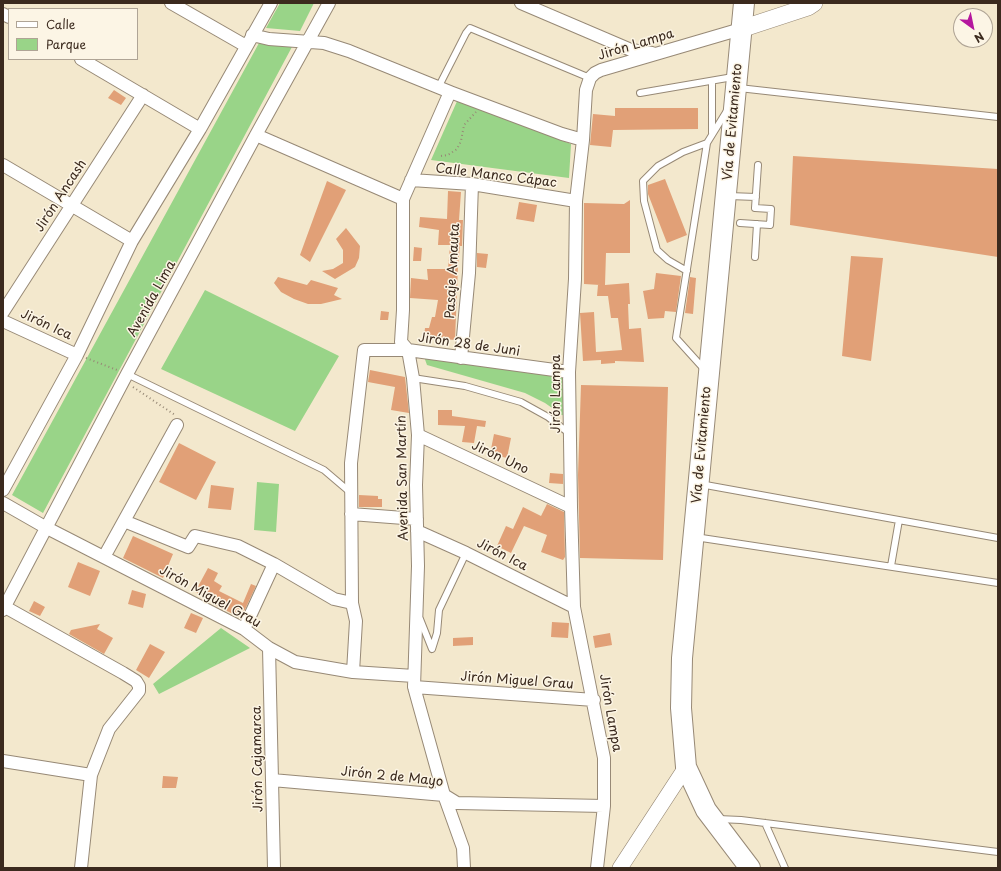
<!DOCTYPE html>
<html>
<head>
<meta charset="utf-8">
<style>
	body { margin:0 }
	#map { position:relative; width:1001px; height:871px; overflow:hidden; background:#f3e8cd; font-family:"Playpen Sans",sans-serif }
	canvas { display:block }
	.frame { position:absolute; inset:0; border:4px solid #3b2a1e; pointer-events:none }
	.legend { position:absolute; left:8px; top:8px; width:130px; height:52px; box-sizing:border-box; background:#fcf5e5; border:1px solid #afa495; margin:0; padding:5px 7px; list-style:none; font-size:12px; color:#3b2a1e }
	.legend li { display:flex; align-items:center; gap:8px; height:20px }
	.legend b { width:20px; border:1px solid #afa495 }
	.north { position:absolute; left:953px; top:8px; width:40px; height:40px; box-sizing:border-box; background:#fcf5e5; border:1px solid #afa495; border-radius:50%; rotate:147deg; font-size:11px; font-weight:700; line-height:16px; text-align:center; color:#3b2a1e }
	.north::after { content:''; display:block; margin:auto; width:14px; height:18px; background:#b5179e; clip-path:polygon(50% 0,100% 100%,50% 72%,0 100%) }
</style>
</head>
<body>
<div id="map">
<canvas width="1001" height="871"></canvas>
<div class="frame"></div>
<ul class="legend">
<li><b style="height:5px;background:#fff"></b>Calle</li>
<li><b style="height:11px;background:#99d488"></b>Parque</li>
</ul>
<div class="north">N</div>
</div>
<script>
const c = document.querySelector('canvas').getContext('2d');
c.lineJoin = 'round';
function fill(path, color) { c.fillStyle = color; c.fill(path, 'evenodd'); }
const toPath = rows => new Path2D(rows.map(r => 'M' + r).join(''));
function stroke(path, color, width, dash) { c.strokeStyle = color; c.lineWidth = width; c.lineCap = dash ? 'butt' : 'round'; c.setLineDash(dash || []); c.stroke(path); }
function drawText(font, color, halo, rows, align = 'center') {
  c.font = font + ' "Playpen Sans",sans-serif'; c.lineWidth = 3; c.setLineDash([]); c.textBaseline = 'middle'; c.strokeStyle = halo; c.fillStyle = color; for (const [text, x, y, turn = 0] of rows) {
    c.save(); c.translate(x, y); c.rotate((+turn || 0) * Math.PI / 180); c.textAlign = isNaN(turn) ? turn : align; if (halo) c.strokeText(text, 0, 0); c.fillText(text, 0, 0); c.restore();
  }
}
fill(toPath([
	[280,3,314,3,300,31,266,28],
	[259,43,293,45,43,513,12,495],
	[458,99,571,144,569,178,431,160],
	[205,290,339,356,295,431,161,369],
	[423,354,565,377,567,416,562,415,545,403,525,393,427,365],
	[257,482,279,484,276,532,254,530],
	[221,628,250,648,159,694,153,684]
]), '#99d488');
fill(toPath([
	[114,90,126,98,121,105,108,98],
	[615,108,698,108,698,129,613,130,611,147,590,145,593,114,615,116],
	[793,156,998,169,998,257,790,225],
	[665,179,687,235,667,243,648,194,648,185],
	[327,181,346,190,310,262,300,255],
	[448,191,461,192,459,220,463,220,462,246,460,246,458,266,455,340,424,337,425,328,429,328,432,317,435,317,438,300,410,298,411,278,428,280,427,269,448,269,450,245,438,245,439,230,419,227,420,217,447,219],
	[630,200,630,253,606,253,605,285,629,283,630,304,628,304,629,329,641,328,644,362,615,361,615,363,601,364,601,360,583,361,580,313,594,312,596,352,622,350,618,318,611,318,608,296,597,296,598,285,600,285,584,284,584,203,624,204],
	[519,202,537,205,534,222,516,219],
	[346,228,360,246,359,258,355,267,335,279,322,271,333,269,343,263,343,250,336,239],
	[414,247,422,248,421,261,413,261],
	[477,253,488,254,486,268,477,267],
	[851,256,883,258,871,361,842,356],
	[656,273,681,276,676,312,665,311,664,318,648,319,643,291,654,289],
	[278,277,307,285,311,280,338,288,334,295,342,299,321,304,308,304,294,299,281,292,274,283],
	[690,277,696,278,693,314,685,313],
	[381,311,389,312,388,320,380,320],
	[370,370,405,377,409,413,391,410,395,387,368,382],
	[581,385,668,387,663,560,580,558,578,475],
	[438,410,452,410,452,416,486,421,485,427,477,426,474,443,462,442,465,426,438,425],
	[494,434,511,438,507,458,490,454],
	[179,443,216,462,196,500,159,482],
	[550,473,563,474,563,484,549,483],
	[211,485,234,488,231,510,208,508],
	[359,495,378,496,378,499,382,499,382,507,359,507],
	[547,504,564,512,565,557,563,560,541,552,547,535,524,526,511,553,497,546,506,526,513,529,523,507,541,516],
	[133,536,173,554,163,578,123,558],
	[78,562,100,571,90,596,68,587],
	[208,568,218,573,214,581,222,586,219,591,243,603,251,584,256,586,241,618,215,605,216,603,195,592],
	[132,590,146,594,143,608,128,604],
	[34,601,45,607,40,616,29,611],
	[191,613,203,618,196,633,184,628],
	[552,622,569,623,568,638,551,637],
	[100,624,97,629,113,638,104,654,69,634,71,630],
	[610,633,612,645,595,648,593,636],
	[473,637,473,645,453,646,453,638],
	[150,644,165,652,149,678,136,670],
	[163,776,178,777,176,788,162,788]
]), '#e1a077');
const service = toPath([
	[439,86,466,33,470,28,590,78],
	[739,88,998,117],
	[640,93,733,77],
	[712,133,712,81],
	[729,196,756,197],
	[740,223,770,225,771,209,755,208,758,165],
	[755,257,757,224],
	[687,271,668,260,657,250,644,201,643,181,658,166,683,152,707,143],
	[704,369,676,338,707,143,728,109],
	[127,374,324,470,351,493],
	[413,378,465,386,521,402,548,417,570,434],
	[700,484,998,538],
	[695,537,998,583],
	[891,566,899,520],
	[420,619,432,649,437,633,439,610,466,553],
	[718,819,741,820,998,852],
	[765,823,785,868]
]);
const minor = toPath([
	[171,3,246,46],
	[521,3,631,50,652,53],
	[3,14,9,17],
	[252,35,269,39,324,43,349,51,450,92,562,134,583,140],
	[81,59,200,129],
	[450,92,403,199,403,310,401,342,408,350,413,378,418,435,416,485,418,566,414,687,444,795,463,848,464,868],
	[256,135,403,199],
	[3,165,132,241],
	[411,180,472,184,576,201],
	[3,312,143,95],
	[3,321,77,355],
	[461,358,469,273,472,184],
	[418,435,571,507],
	[3,490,77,355,132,241,200,129,271,3],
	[3,503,45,527,244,629,269,648,295,662,353,672,414,676],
	[351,514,417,519],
	[124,521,188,547,195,536,238,546,274,564,334,599,352,603],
	[417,531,466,553,574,607],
	[104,557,177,425],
	[3,608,5,607,123,673,136,681,139,686,139,691,109,729,91,775,81,868],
	[3,610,127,374,256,135,329,3],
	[244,629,274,564],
	[269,648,274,868],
	[353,672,356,621,352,603,351,463,364,350,408,350,569,372],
	[414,687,594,700],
	[3,761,91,775],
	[272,780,444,795,457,803,604,806],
	[597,868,604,806,604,758,574,607,571,507,569,372,575,279,576,201,583,140,586,90,590,78,595,73,601,70,741,29]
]);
const tertiary = toPath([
	[620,868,686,767]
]);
const secondary = toPath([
	[741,29,808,7,814,3]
]);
const trunk = toPath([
	[744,3,682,658,681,708,686,767,706,810,750,868]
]);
stroke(service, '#978976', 8);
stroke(minor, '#978976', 14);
stroke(tertiary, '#978976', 16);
stroke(secondary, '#978976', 18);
stroke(trunk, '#978976', 22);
stroke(toPath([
	[441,156,448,155,457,149,461,141,464,125,476,112],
	[86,358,117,370],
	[133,387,175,415]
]), '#978976', 2, [1, 3]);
stroke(service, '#fff', 6);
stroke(minor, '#fff', 12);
stroke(tertiary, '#fff', 15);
stroke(secondary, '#fff', 17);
stroke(trunk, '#fff', 20);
drawText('13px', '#3b2a1e', '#fcf5e5', [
	["Jirón Lampa",636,45,-17],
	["Vía de Evitamiento",733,122,-85],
	["Calle Manco Cápac",496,176,7],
	["Jirón Ancash",61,196,-57],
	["Pasaje Amauta",453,271,-87],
	["Avenida Lima",152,299,-61],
	["Jirón Ica",46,325,25],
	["Jirón 28 de Juni",469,345,8],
	["Jirón Lampa",556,394,-90],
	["Vía de Evitamiento",702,445,-85],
	["Jirón Uno",500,458,25],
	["Avenida San Martín",403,478,-91],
	["Jirón Ica",502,555,27],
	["Jirón Miguel Grau",210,597,29],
	["Jirón Miguel Grau",517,681,4],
	["Jirón Lampa",610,713,80],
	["Jirón Cajamarca",258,759,-91],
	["Jirón 2 de Mayo",392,777,6]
]);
</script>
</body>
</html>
